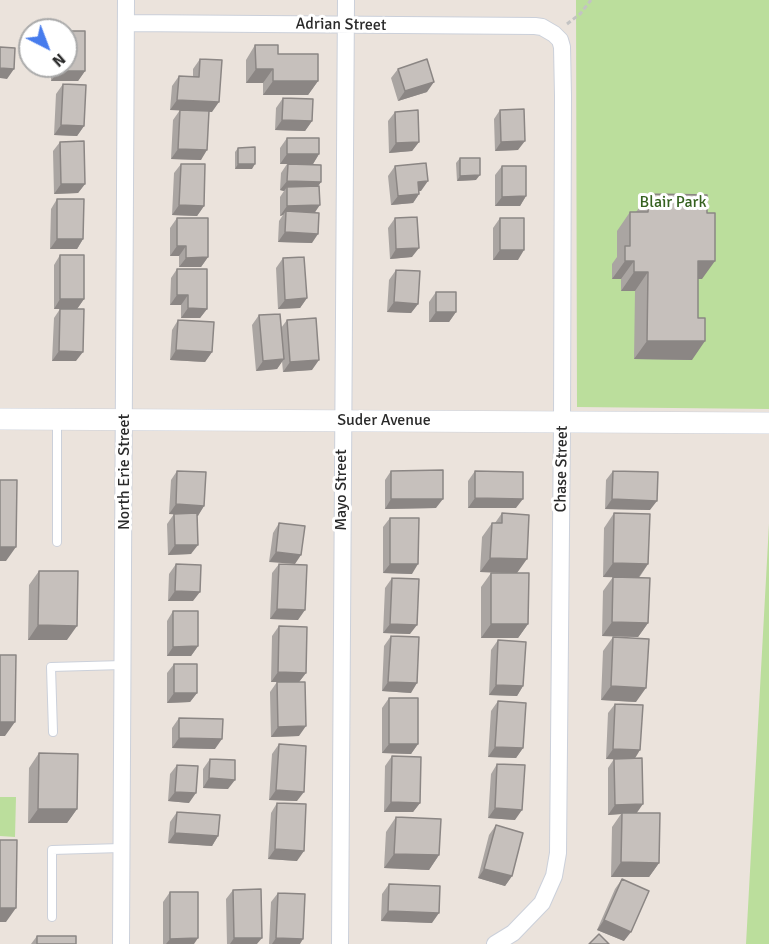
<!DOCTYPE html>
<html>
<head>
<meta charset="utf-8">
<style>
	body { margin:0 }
	#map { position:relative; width:769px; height:944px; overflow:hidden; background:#ebe3dc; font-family:Signika,sans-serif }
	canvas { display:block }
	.north { position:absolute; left:18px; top:18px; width:60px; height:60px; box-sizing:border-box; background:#fff; border:2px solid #aaa; border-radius:50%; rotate:138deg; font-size:16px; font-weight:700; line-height:24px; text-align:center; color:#2a2a2a }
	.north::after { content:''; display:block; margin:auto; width:21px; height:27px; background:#477ced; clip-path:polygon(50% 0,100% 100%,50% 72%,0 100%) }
</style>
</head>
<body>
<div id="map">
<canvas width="769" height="944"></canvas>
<div class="north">N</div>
</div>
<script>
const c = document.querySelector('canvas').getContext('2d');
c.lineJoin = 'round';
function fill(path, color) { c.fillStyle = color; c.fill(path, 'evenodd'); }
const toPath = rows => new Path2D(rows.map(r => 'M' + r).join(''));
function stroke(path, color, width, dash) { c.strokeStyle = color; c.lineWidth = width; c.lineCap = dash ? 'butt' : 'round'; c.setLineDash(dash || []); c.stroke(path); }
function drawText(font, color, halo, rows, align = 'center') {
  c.font = font + ' Signika,sans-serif'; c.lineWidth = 6; c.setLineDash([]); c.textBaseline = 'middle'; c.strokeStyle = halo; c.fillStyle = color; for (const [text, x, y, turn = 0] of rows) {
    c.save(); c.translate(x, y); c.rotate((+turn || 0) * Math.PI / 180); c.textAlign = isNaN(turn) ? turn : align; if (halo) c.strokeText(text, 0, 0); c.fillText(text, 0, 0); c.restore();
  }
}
fill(toPath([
	[576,0,769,0,769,409,577,407],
	[769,524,769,944,746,944],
	[0,797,16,797,15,837,0,836]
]), '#bbde9c');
const service = toPath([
	[57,420,57,542],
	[53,732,51,667,123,665],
	[52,917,52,850,121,848]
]);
const minor = toPath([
	[126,23,535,26,542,27,554,34,560,40,562,47,563,96,562,422,558,853,554,876,542,903,513,933,495,944],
	[121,944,126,0],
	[340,944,346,0]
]);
const tertiary = toPath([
	[0,419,769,423]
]);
stroke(service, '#cbd0da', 10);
stroke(minor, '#cbd0da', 18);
stroke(tertiary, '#cbd0da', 22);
stroke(toPath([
	[567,24,580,14,591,0]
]), '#c3c3c3', 3, [4.5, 3]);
stroke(service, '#fff', 8);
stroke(minor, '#fff', 16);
stroke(tertiary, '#fff', 21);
fill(toPath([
	[255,45,278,54,318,81,308,95,263,95,263,83,246,83,246,60],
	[200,59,212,112,209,112,201,160,171,159,173,120,180,110,170,110,172,86,179,76,193,77,193,69],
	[51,66,66,66,85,71,78,81,51,81],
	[398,69,427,92,398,101,391,78],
	[63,84,84,126,77,136,54,135,56,94],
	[283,98,312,121,305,131,275,130,276,108],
	[500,110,518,150,495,151,494,119],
	[395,112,419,142,412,151,389,153,388,121],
	[287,138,319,154,313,164,294,164,321,182,318,186,312,243,278,242,279,221,283,215,280,216,280,197,284,191,280,190,281,173,287,164,280,164,280,148],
	[60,142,85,184,78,193,54,194,53,151],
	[238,148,252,169,235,169,235,152],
	[460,158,476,180,457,181,456,163],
	[181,164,204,206,197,216,172,215,174,173],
	[395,166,421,191,419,191,419,194,413,203,391,205,388,176],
	[502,166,526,196,520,206,495,206,495,175],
	[649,194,702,279,698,279,692,360,634,359,635,291,621,291,621,279,612,279,612,264,617,257,617,231,630,212,636,212],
	[57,199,83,239,77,249,50,249,51,209],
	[177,218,208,257,201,267,179,267,179,256,170,256,170,228],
	[395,218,412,257,390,259,388,228],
	[500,218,518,260,493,260,493,228],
	[60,255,84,299,77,309,76,361,52,361,54,318,60,309,54,309,54,265],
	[283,258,307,298,300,308,278,309,276,268],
	[177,269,207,309,200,318,181,318,181,305,170,305,171,278],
	[396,270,418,304,411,313,387,312,389,280],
	[436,292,456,312,449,322,429,322,429,302],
	[259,315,281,328,287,320,312,370,283,372,282,361,277,369,256,371,252,325],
	[178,320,212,352,205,362,170,360,172,330],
	[177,471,204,506,197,516,191,554,168,555,167,524,174,514,169,514,171,480],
	[391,471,436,508,385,509,385,480],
	[475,471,516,508,468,508,468,481],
	[613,471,650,510,605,509,606,480],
	[502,513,517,573,528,624,518,638,481,638,481,587,491,573,502,573,480,572,482,537,492,523,495,523],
	[614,513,648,564,639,578,648,623,638,637,602,636,603,591,613,577,603,577,604,528],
	[390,518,412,574,383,573,383,527],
	[279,523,305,526,269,562,273,533],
	[176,564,193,601,168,601,169,574],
	[279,564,298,620,270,619,272,573],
	[39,571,67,640,28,640,29,585],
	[392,578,410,634,383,633,385,588],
	[173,611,198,646,191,656,167,656,167,621],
	[279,626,306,673,299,682,299,736,271,737,270,692,277,682,286,682,271,682,272,636],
	[391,636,411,693,382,691,384,646],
	[613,637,636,702,601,700,603,651],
	[498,640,523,686,517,696,489,695,491,650],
	[174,664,197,693,190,702,167,703,167,673],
	[389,698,418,744,411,754,382,753,382,708],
	[498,701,523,748,516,758,488,757,491,711],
	[615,704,635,758,637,813,659,863,649,877,611,877,612,827,621,814,608,815,608,768,614,759,606,759,608,713],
	[179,718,215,749,172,748,172,728],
	[279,744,297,801,269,800,272,754],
	[39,753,77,809,67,823,28,823,29,768],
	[392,756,420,803,413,812,384,812,385,766],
	[210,759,228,789,203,788,203,769],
	[497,764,515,820,488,818,491,774],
	[177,765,189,803,168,801,170,774],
	[277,803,297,861,268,859,271,813],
	[177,812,218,836,212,846,168,843,170,822],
	[396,817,439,855,429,870,384,868,386,832],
	[496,825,512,876,505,886,478,878,489,835],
	[622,879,624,941,597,930,615,889],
	[389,884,432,923,381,921,382,894],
	[233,890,257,944,227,944,226,899],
	[170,892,194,944,163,944,163,902],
	[278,893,300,944,269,944,271,902],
	[37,936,76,944,31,944]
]), '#aaa5a2');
fill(toPath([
	[0,68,14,69,7,79,0,78],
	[256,69,273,69,263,83,246,83],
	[58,71,85,71,78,81,51,81],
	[273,81,318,81,308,95,263,95],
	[434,82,427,92,398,101,405,91],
	[177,100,219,102,212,112,170,110],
	[282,120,312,121,305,131,275,130],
	[61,125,84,126,77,136,54,135],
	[525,141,518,150,495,151,501,142],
	[419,142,412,151,389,153,396,143],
	[178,149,207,150,201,160,171,159],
	[287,154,319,154,313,164,280,164],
	[238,164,255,164,252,169,235,169],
	[480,175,476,180,457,181,460,176],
	[287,181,321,182,314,192,287,187,284,191,280,190],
	[428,181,421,191,412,191,418,182],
	[61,184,85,184,78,193,54,194],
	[419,194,413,203,391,205,398,196],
	[526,196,520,206,495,206,502,197],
	[179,205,204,206,197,216,172,215],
	[320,205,313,215,286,211,283,215,280,216,287,206],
	[285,232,318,234,312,243,278,242],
	[57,239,83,239,77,249,50,249],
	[177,246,186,246,179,256,170,256],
	[419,248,412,257,390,259,396,249],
	[500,250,524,250,518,260,493,260],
	[208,257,201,267,179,267,186,258],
	[625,261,634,261,621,279,612,279],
	[698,261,715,261,702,279,685,279],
	[634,272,648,272,635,291,621,291],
	[177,295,188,295,181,305,170,305],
	[307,298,300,308,278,309,285,300],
	[60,299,84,299,77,309,54,309],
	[394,302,418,304,411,313,387,312],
	[188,308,207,309,200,318,181,318],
	[436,312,456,312,449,322,429,322],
	[647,341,705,341,692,360,634,359],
	[176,350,212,352,205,362,170,360],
	[59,351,83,352,76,361,52,361],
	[284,359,277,369,256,371,263,361],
	[319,360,312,370,283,372,290,362],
	[475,498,523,499,516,508,468,508],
	[391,499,443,499,436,508,385,509],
	[612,499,657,501,650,510,605,509],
	[176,504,204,506,198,516,169,514],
	[175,545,198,545,191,554,168,555],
	[0,547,16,547,6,561,0,561],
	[276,552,301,555,295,564,269,562],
	[490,558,527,559,517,573,480,572],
	[613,563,648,564,638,578,603,577],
	[390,564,418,564,412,574,383,573],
	[175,591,200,592,193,601,168,601],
	[277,609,305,610,298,620,270,619],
	[612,622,648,623,638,637,602,636],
	[390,624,417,625,410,634,383,633],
	[491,624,528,624,518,638,481,638],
	[38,625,77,626,67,640,28,640],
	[198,646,191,656,167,656,173,647],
	[278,672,306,673,299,682,271,682],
	[388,682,417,683,411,693,382,691],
	[496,685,523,686,517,696,489,695],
	[611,686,646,688,636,702,601,700],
	[174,693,197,693,190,702,167,703],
	[0,722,15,722,5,736,0,736],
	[306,726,299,736,271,737,278,727],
	[179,738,222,739,215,749,172,748],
	[389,744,418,744,411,754,382,753],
	[495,747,523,748,516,758,488,757],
	[613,749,640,750,634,760,606,759],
	[209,778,235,780,228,789,203,788],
	[276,790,304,792,297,801,269,800],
	[175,792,196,793,189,803,168,801],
	[391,802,420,803,413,812,384,812],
	[643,804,636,814,622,813,621,814,608,815,615,805],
	[495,808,522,810,515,820,488,818],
	[38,809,77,809,67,823,28,823],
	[175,833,218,836,212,846,168,843],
	[275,849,304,851,297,861,268,859],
	[394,854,439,855,429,870,384,868],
	[621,862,659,863,649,877,611,877],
	[484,869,512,876,505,886,478,878],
	[0,908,16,908,6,922,0,922],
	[388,911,439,913,432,923,381,921],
	[604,920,631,932,624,941,597,930],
	[198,938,194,944,166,944,170,939],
	[234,938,262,938,257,944,230,944],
	[276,938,303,939,300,944,272,944]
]), '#8b8684');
const building = toPath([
	[66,31,85,31,85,71,58,71,58,66,66,66,66,31],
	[255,45,278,45,278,54,318,54,318,81,273,81,273,69,256,69,255,45],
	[0,47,15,48,14,69,0,68,0,47],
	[200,59,222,60,219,102,177,100,179,76,199,77,200,59],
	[427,59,434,82,405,91,398,69,427,59],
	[63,84,86,85,84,126,61,125,63,84],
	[283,98,313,99,312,121,282,120,283,98],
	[524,109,525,141,501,142,500,110,524,109],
	[180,110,209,111,207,150,178,149,180,110],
	[418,110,419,142,396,143,395,112,418,110],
	[287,138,319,138,319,154,287,154,287,138],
	[84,141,85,184,61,184,60,142,84,141],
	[255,147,255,164,238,164,238,148,255,147],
	[460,158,480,158,480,175,460,176,460,158],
	[426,163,428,181,418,182,419,194,398,196,395,166,426,163],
	[181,164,205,164,204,206,179,205,181,164],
	[288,164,321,165,321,182,287,181,288,164],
	[502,166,526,166,526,196,502,197,502,166],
	[319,186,320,205,287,206,287,187,319,186],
	[649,194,707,195,707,213,715,213,715,261,698,261,698,318,705,318,705,341,647,341,648,272,634,272,634,261,625,261,625,246,630,246,630,212,648,212,649,194],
	[57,199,84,199,83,239,57,239,57,199],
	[286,211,319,213,318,234,285,232,286,211],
	[417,217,419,248,396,249,395,218,417,217],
	[177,218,208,218,208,257,186,258,186,246,177,246,177,218],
	[500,218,524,218,524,250,500,250,500,218],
	[60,255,84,255,84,299,60,299,60,255],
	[304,257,307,298,285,300,283,258,304,257],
	[177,269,207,269,207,309,188,308,188,295,177,295,177,269],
	[396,270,420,271,418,304,394,302,396,270],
	[436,292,456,292,456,312,436,312,436,292],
	[60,309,84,309,83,352,59,351,60,309],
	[280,314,284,359,263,361,259,315,280,314],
	[316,318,319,360,290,362,287,320,316,318],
	[178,320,214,322,212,352,176,350,178,320],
	[443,470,443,499,391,499,391,471,443,470],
	[177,471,206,472,204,506,176,504,177,471],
	[475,471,523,472,523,499,475,498,475,471],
	[613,471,658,472,657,501,612,499,613,471],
	[0,480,17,480,16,547,0,547,0,480],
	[197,513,198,545,175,545,174,514,197,513],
	[502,513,529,515,527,559,490,558,492,523,502,523,502,513],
	[614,513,650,514,648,564,613,563,614,513],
	[390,518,419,518,418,564,390,564,390,518],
	[279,523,305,526,301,555,276,552,279,523],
	[176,564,201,565,200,592,175,591,176,564],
	[279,564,307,565,305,610,277,609,279,564],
	[39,571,78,571,77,626,38,625,39,571],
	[491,573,529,573,528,624,491,624,491,573],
	[613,577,650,578,648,623,612,622,613,577],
	[392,578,419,579,417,625,390,624,392,578],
	[173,611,198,611,198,646,173,647,173,611],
	[279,626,307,627,306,673,278,672,279,626],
	[391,636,419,637,417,683,388,682,391,636],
	[613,637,649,639,646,688,611,686,613,637],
	[498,640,526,642,523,686,496,685,498,640],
	[0,655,16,655,15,722,0,722,0,655],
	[174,664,197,664,197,693,174,693,174,664],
	[277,682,305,682,306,726,278,727,277,682],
	[389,698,418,698,418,744,389,744,389,698],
	[498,701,526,703,523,748,495,747,498,701],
	[615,704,643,705,640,750,613,749,615,704],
	[179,718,223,719,222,739,179,738,179,718],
	[279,744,306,746,304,792,276,790,279,744],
	[39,753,78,754,77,809,38,809,39,753],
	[392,756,421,757,420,803,391,802,392,756],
	[642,758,643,804,615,805,614,759,642,758],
	[210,759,235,760,235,780,209,778,210,759],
	[497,764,525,765,522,810,495,808,497,764],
	[177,765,198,766,196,793,175,792,177,765],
	[277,803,306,804,304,851,275,849,277,803],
	[177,812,220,815,218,836,175,833,177,812],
	[622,813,660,813,659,863,621,862,622,813],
	[396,817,441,819,439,855,394,854,396,817],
	[496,825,523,833,512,876,484,869,496,825],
	[0,840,17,840,16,908,0,908,0,840],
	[622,879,649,891,631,932,604,920,622,879],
	[389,884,440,886,439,913,388,911,389,884],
	[261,889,262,938,234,938,233,890,261,889],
	[170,892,198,892,198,938,170,939,170,892],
	[278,893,305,894,303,939,276,938,278,893],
	[599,934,609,944,589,944,599,934],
	[37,936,76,936,76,944,37,944,37,936]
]);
fill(building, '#c6c0bc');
stroke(building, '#8b8684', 1.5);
drawText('16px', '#2a2a2a', '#fff', [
	["Adrian Street",341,25,1],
	["Suder Avenue",384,421],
	["Chase Street",562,469,-89],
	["North Erie Street",125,472,-90],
	["Mayo Street",342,490,-90]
]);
drawText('16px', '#35611f', '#fff', [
	["Blair Park",673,203]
]);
</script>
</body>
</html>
